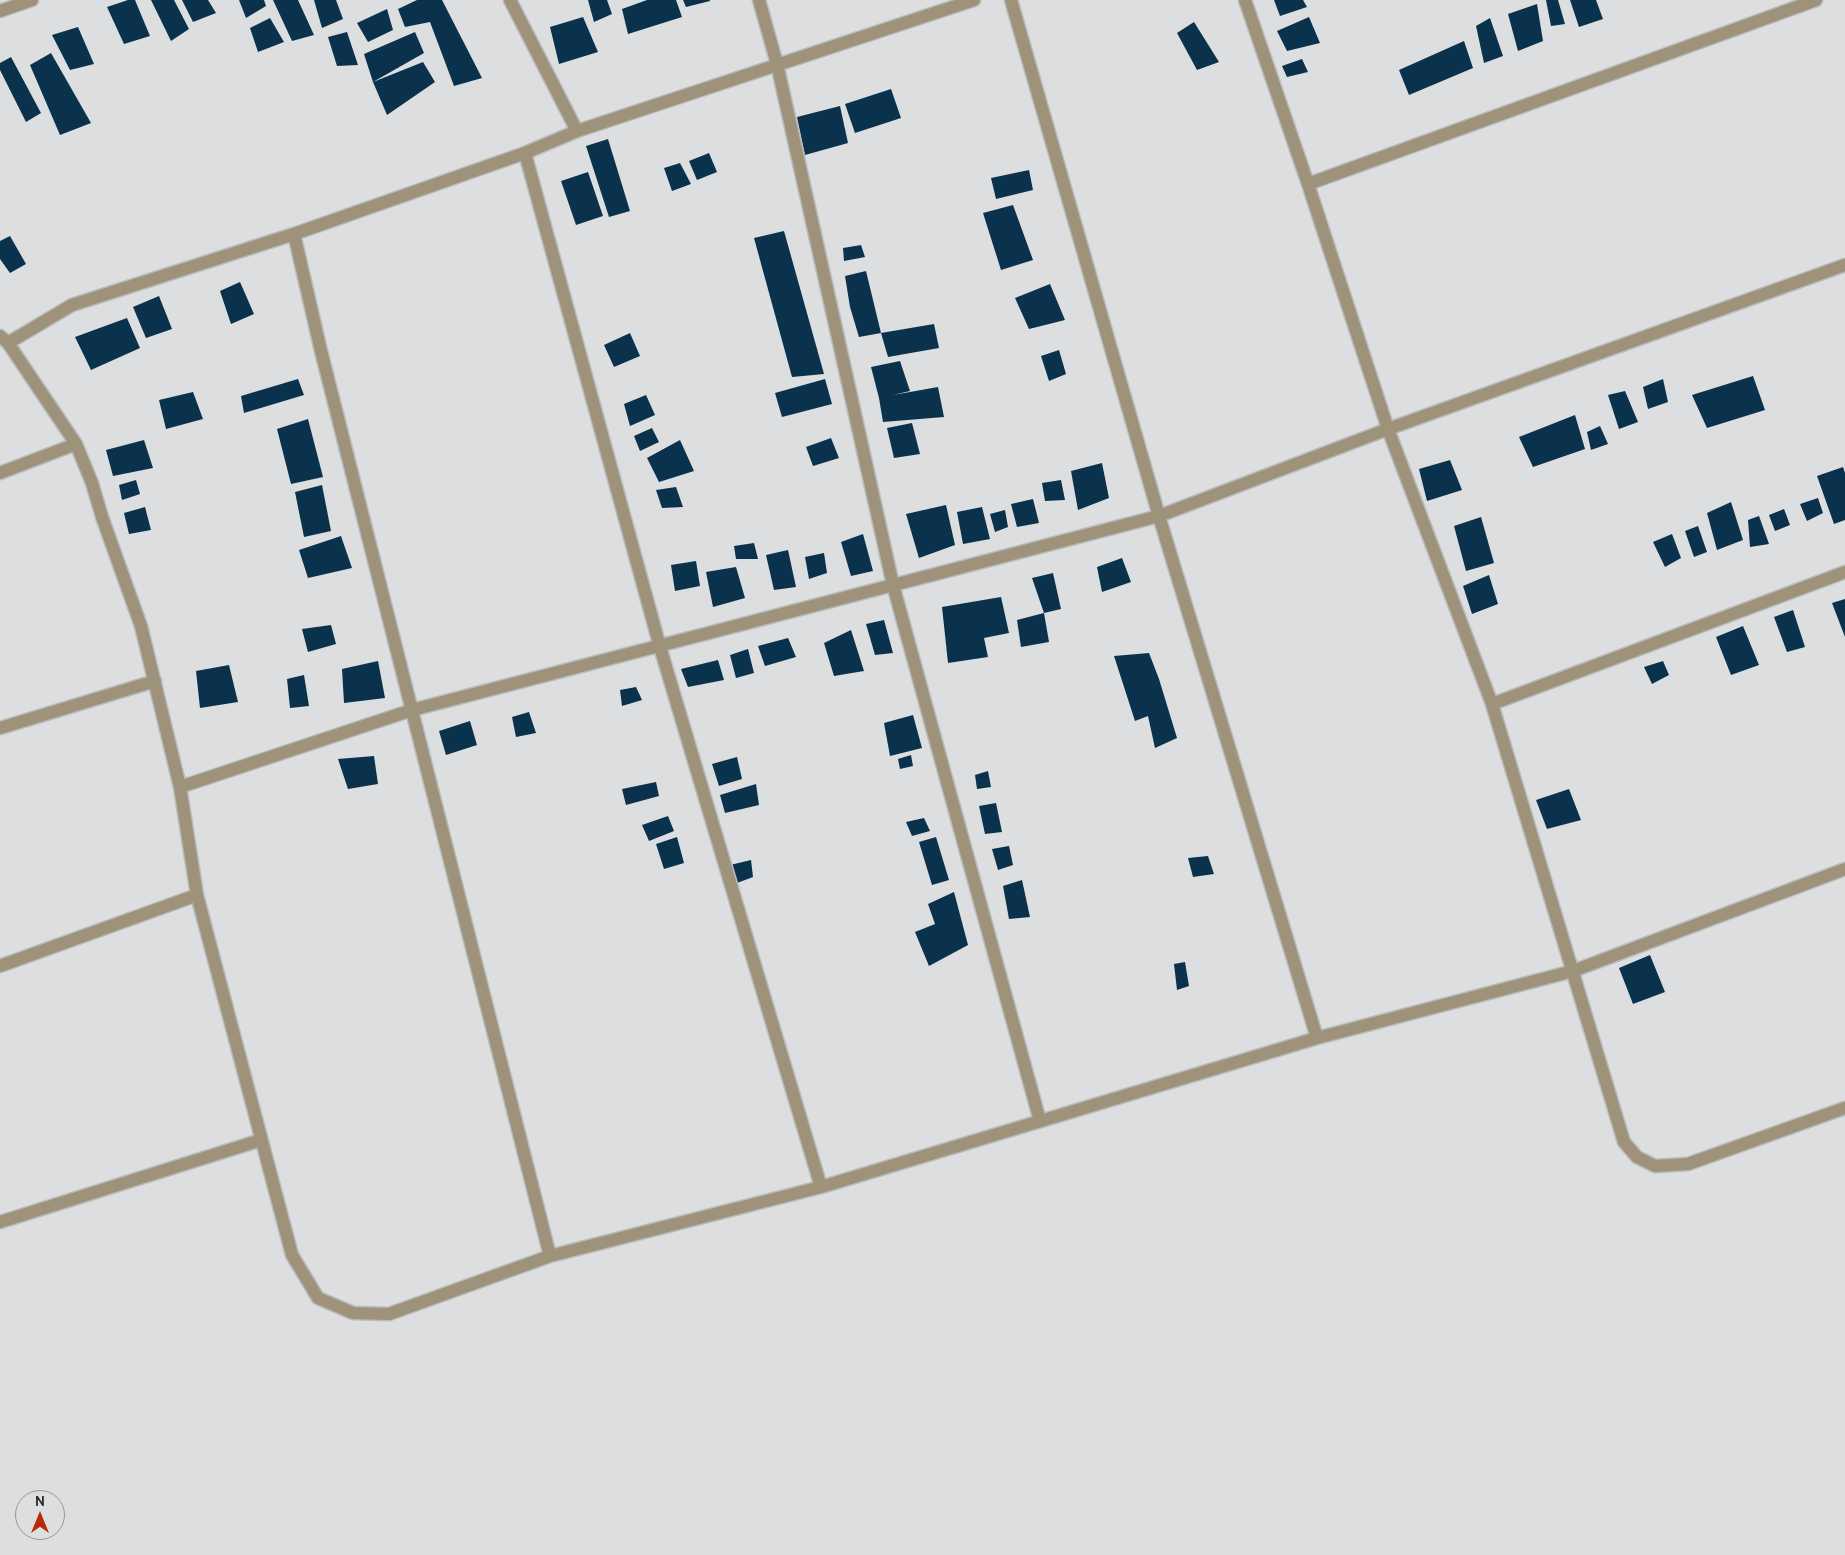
<!DOCTYPE html>
<html>
<head>
<meta charset="utf-8">
<style>
	body { margin:0 }
	#map { position:relative; width:1845px; height:1555px; overflow:hidden; background:#dddedf; font-family:Cabin,sans-serif }
	canvas { display:block }
	.north { position:absolute; left:15px; top:1490px; width:50px; height:50px; box-sizing:border-box; background:#dddedf; border:1px solid #959696; border-radius:50%; rotate:0deg; font-size:14px; font-weight:700; line-height:20px; text-align:center; color:#282929 }
	.north::after { content:''; display:block; margin:auto; width:18px; height:22px; background:#b62b05; clip-path:polygon(50% 0,100% 100%,50% 72%,0 100%) }
</style>
</head>
<body>
<div id="map">
<canvas width="1845" height="1555"></canvas>
<div class="north">N</div>
</div>
<script>
const c = document.querySelector('canvas').getContext('2d');
c.lineJoin = 'round';
function fill(path, color) { c.fillStyle = color; c.fill(path, 'evenodd'); }
const toPath = rows => new Path2D(rows.map(r => 'M' + r).join(''));
function stroke(path, color, width, dash) { c.strokeStyle = color; c.lineWidth = width; c.lineCap = dash ? 'butt' : 'round'; c.setLineDash(dash || []); c.stroke(path); }
fill(toPath([
	[128,0,135,0,150,36,124,44,107,7],
	[151,0,174,0,189,29,171,41],
	[182,0,208,0,216,13,193,22],
	[239,0,264,0,266,6,246,18],
	[273,0,298,0,314,35,292,41],
	[314,0,336,0,343,19,322,28],
	[417,0,442,0,482,78,454,86,430,22,405,27,398,9],
	[588,0,607,0,612,14,594,22],
	[647,0,676,0,682,17,628,34,622,9],
	[683,0,710,0,710,1,686,7],
	[1274,0,1303,0,1307,7,1280,16],
	[1546,0,1558,0,1565,24,1551,26],
	[1570,0,1596,0,1603,19,1579,27],
	[1537,4,1543,41,1518,51,1508,14],
	[387,9,393,30,368,42,357,23],
	[583,17,598,52,559,64,550,27],
	[1309,17,1320,43,1287,51,1277,31],
	[270,18,284,42,258,52,250,28],
	[1490,18,1503,56,1484,63,1476,26],
	[1194,22,1219,62,1197,70,1177,33],
	[78,27,94,64,70,70,52,35],
	[347,32,358,65,337,66,328,37],
	[415,32,424,53,373,82,423,62,435,82,387,115,373,82,364,54],
	[1464,41,1473,68,1409,95,1399,70],
	[51,53,91,123,60,135,30,65],
	[11,57,41,113,26,122,0,70,0,63],
	[1302,59,1308,72,1287,77,1282,66],
	[891,89,901,118,855,133,845,104],
	[840,106,848,143,805,155,797,117],
	[608,139,630,211,609,217,586,146],
	[709,153,717,172,697,180,689,161],
	[680,163,691,184,672,191,664,168],
	[1029,170,1033,190,996,199,991,178],
	[588,172,603,216,576,225,561,181],
	[1013,205,1033,260,1001,270,983,213],
	[784,231,824,374,792,377,754,238],
	[10,236,26,264,10,273,0,259,0,241],
	[861,245,865,257,844,261,843,248],
	[866,271,881,333,859,337,850,307,845,276],
	[240,282,254,314,231,324,220,291],
	[1050,284,1065,320,1029,329,1015,298],
	[159,296,172,329,146,338,133,307],
	[127,318,140,348,91,370,75,337],
	[934,324,939,348,888,357,881,333],
	[630,333,640,356,614,367,604,345],
	[1059,350,1066,374,1049,381,1041,356],
	[900,361,910,391,893,395,938,387,944,417,883,422,879,398,871,367],
	[1753,376,1765,410,1707,428,1692,395],
	[298,379,304,395,244,413,241,396],
	[825,379,832,404,782,417,775,393],
	[1663,379,1668,402,1648,409,1643,387],
	[1625,391,1638,422,1619,429,1608,395],
	[193,392,203,419,166,429,159,400],
	[646,395,655,415,630,426,624,404],
	[1575,415,1585,449,1533,467,1519,437],
	[308,419,323,477,291,484,277,429],
	[912,423,920,454,894,458,887,428],
	[1600,426,1608,444,1591,450,1587,432],
	[652,428,659,442,640,451,634,436],
	[831,438,839,458,813,466,806,447],
	[144,440,153,468,113,476,106,450],
	[680,440,694,471,659,482,647,458],
	[1450,460,1462,490,1427,501,1419,469],
	[1102,463,1109,498,1078,510,1071,471],
	[1843,467,1845,473,1845,520,1834,524,1817,476],
	[136,480,140,494,122,500,119,485],
	[1061,480,1065,500,1045,501,1042,483],
	[322,485,331,531,304,537,295,492],
	[676,487,683,507,662,508,656,490],
	[1818,498,1823,513,1807,521,1800,504],
	[1033,499,1039,523,1017,527,1011,504],
	[1731,502,1743,540,1717,550,1707,513],
	[946,505,955,545,919,558,906,514],
	[145,507,151,530,129,534,124,513],
	[982,507,990,539,963,544,957,512],
	[1784,509,1790,525,1775,531,1769,515],
	[1005,510,1008,527,995,532,990,514],
	[1759,516,1769,544,1750,547,1748,520],
	[1481,517,1494,563,1466,571,1454,526],
	[1698,526,1707,552,1694,557,1685,531],
	[863,534,873,571,851,576,841,542],
	[1672,534,1681,558,1665,567,1653,542],
	[341,536,352,568,308,578,299,550],
	[754,543,758,559,736,559,734,546],
	[788,550,796,587,774,590,766,555],
	[824,553,827,573,809,579,805,557],
	[1122,558,1131,582,1102,592,1097,567],
	[696,561,700,586,675,591,671,565],
	[736,567,745,598,713,607,706,572],
	[1053,573,1061,609,1044,613,1032,578],
	[1489,575,1498,604,1472,614,1463,586],
	[1001,597,1009,633,984,638,988,657,948,663,942,607],
	[1845,599,1845,637,1832,603],
	[1793,610,1805,647,1787,652,1774,617],
	[1044,613,1049,642,1021,647,1017,620],
	[884,620,893,653,875,655,866,624],
	[331,625,336,644,308,652,302,629],
	[1743,626,1759,665,1731,675,1716,637],
	[851,630,864,671,834,676,824,643],
	[788,638,796,657,765,666,758,646],
	[748,649,754,673,736,678,730,655],
	[1149,653,1159,679,1177,738,1155,748,1148,716,1135,721,1114,656],
	[718,660,724,680,688,687,681,669],
	[378,661,385,698,344,703,342,669],
	[1663,661,1669,675,1652,684,1644,667],
	[229,665,238,702,200,708,196,671],
	[304,675,309,706,290,708,287,679],
	[636,687,642,700,622,706,620,690],
	[529,712,536,733,516,737,512,717],
	[913,715,922,748,890,756,884,723],
	[470,721,477,745,446,755,439,731],
	[911,755,913,766,900,769,898,759],
	[374,756,378,784,348,789,338,759],
	[737,757,742,779,719,786,712,764],
	[988,771,991,787,977,789,975,775],
	[656,782,659,796,626,805,622,789],
	[756,784,759,805,725,813,720,795],
	[1569,789,1581,820,1547,829,1536,800],
	[996,803,1002,832,985,834,979,806],
	[668,816,674,831,649,841,642,825],
	[924,818,930,831,912,836,906,822],
	[677,837,684,863,664,869,656,844],
	[936,837,949,880,932,885,919,842],
	[1009,846,1013,865,998,870,992,849],
	[1208,856,1214,874,1193,877,1188,858],
	[751,860,753,877,737,883,730,865],
	[1022,880,1030,917,1009,919,1003,886],
	[954,892,968,945,929,966,915,932,935,924,928,904],
	[1650,955,1665,992,1633,1004,1619,968],
	[1185,962,1189,986,1177,990,1174,964]
]), '#0a324d');
const street = toPath([
	[510,0,577,131],
	[759,0,777,64,893,585,1040,1121],
	[1011,0,1159,516,1317,1038],
	[1245,0,1308,184,1388,429,1492,704,1624,1142,1637,1157,1655,1166,1688,1164,1845,1108],
	[0,11,32,0],
	[525,153,660,647,821,1187],
	[1308,184,1816,0],
	[294,234,321,351,550,1256],
	[0,336,8,343,76,444,92,483,102,517,141,626,180,787,197,895,292,1255,318,1298,353,1313,389,1314,550,1256,821,1187,1317,1038,1573,971,1845,869],
	[8,343,72,305,294,234,525,153,577,131,974,0],
	[0,473,76,444],
	[1492,704,1845,572],
	[0,728,155,681],
	[180,787,412,710,1159,516,1388,429,1845,265],
	[0,966,197,895],
	[0,1222,261,1140]
]);
stroke(street, '#b9babb', 15);
stroke(street, '#9e927b', 12);
</script>
</body>
</html>
